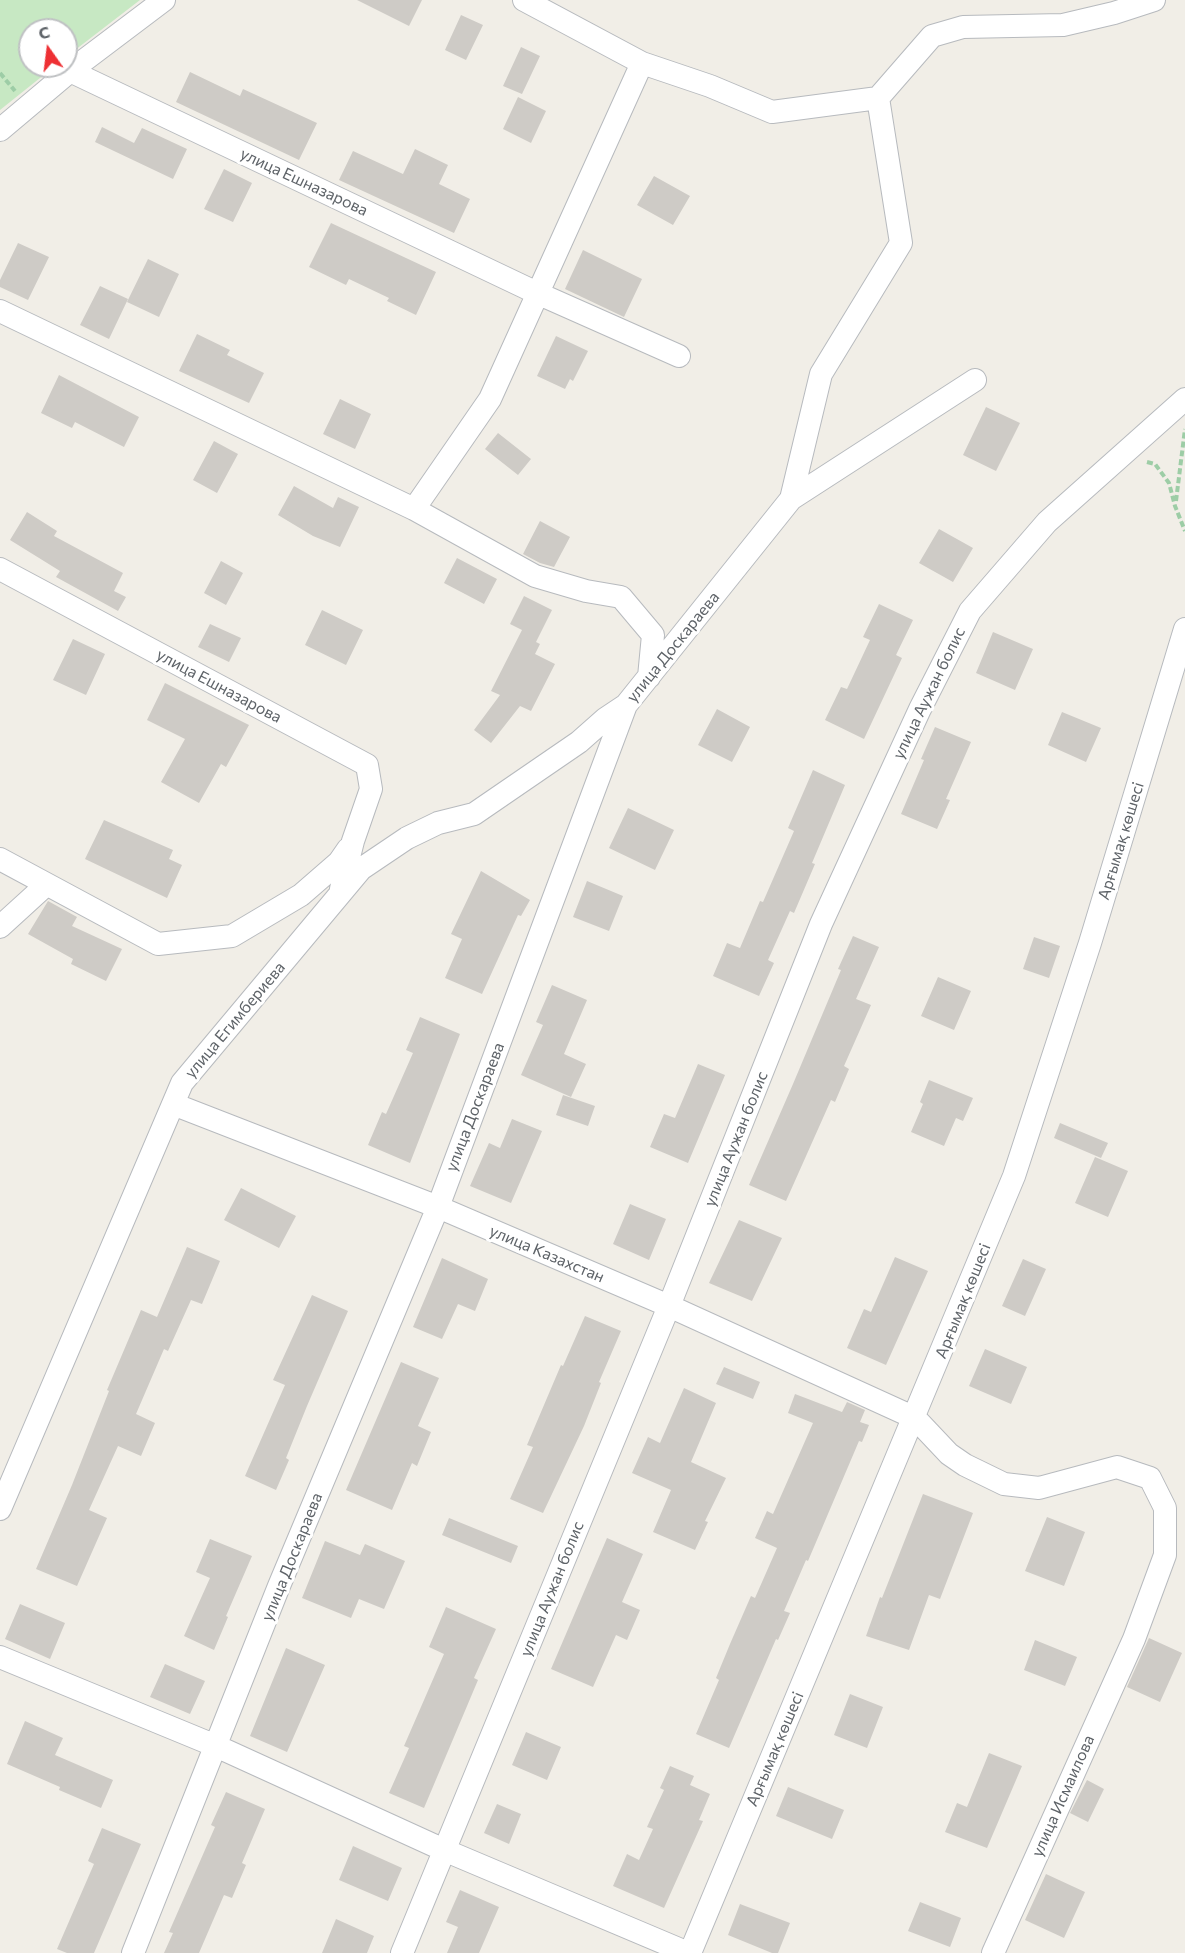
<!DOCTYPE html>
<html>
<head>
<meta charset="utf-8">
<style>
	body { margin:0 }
	#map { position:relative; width:1185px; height:1953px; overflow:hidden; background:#f1eee7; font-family:Commissioner,sans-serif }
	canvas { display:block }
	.north { position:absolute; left:18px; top:18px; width:60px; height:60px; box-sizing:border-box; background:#fff; border:2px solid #bfc1c3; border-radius:50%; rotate:346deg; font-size:16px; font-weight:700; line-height:24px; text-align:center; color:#5e6368 }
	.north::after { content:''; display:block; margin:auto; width:21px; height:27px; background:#ee3034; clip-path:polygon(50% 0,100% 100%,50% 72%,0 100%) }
</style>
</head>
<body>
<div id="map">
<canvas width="1185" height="1953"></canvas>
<div class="north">С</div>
</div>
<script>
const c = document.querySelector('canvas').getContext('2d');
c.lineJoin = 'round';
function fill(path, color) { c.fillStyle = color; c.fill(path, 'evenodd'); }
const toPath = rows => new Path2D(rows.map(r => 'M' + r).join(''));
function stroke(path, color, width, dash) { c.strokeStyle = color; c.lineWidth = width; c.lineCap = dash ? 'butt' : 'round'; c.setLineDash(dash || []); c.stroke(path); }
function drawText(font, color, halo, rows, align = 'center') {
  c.font = font + ' Commissioner,sans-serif'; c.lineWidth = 6; c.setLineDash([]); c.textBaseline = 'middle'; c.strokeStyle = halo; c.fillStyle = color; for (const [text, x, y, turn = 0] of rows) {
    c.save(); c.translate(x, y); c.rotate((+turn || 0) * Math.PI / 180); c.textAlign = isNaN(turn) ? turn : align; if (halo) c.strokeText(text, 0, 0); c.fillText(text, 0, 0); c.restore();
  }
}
fill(toPath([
	[0,0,140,0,66,57,66,30,30,30,30,66,55,66,0,110]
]), '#c7e8c3');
fill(toPath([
	[357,0,422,0,409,26],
	[461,15,483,25,466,60,445,50],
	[521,47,540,56,522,94,503,86],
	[190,72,240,96,243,89,317,123,299,160,176,102],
	[518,97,546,111,531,143,503,129],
	[102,127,134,143,142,128,187,149,173,179,95,142],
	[415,149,448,165,439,184,470,199,454,233,339,180,353,151,403,174],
	[224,169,252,183,233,222,204,209],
	[654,176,690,196,673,225,637,205],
	[331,223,436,272,416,315,387,301,389,298,349,279,346,285,309,267],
	[18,243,49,257,28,300,0,287,0,280],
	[583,250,642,279,624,317,565,289],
	[148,259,179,274,159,317,127,302],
	[100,286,128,299,109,339,80,325],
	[197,334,230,350,227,355,264,373,249,403,179,371],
	[556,336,588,351,573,381,570,379,565,389,537,376],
	[59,375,139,417,124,447,75,422,72,428,41,413],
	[340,399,371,414,355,449,323,434],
	[986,407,1020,423,996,471,963,455],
	[498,433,531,459,518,475,485,449],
	[214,441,238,454,217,493,193,480],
	[294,486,333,508,338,497,359,507,340,547,313,536,278,515],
	[27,512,57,531,54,536,123,573,114,591,126,597,118,611,56,577,60,571,10,540],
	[540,521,570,537,554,567,540,563,523,554],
	[939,529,973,548,953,582,919,563],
	[457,558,497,579,484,604,444,583],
	[221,561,243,573,226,605,204,593],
	[524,596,552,610,536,642,540,644,535,654,555,664,531,711,520,706,491,743,474,730,500,695,491,691,522,630,510,624],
	[879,604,913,620,896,655,902,658,864,739,825,720,841,687,847,689,870,640,863,637],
	[322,610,363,630,346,665,305,645],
	[210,624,241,638,229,662,198,647],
	[993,632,1033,649,1015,690,976,673],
	[73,639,105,654,86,695,53,680],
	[165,683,249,725,226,767,221,764,199,803,161,782,185,739,147,720],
	[717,709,750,727,732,762,698,745],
	[1062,712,1101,728,1086,762,1048,745],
	[935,727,971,742,946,799,950,800,937,829,901,814,924,760,921,759],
	[813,770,845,785,812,863,815,864,794,913,790,911,768,960,774,963,759,996,713,976,727,943,740,948,760,901,763,902,794,831,788,828],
	[628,808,674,830,655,870,609,848],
	[104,820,173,850,169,859,182,865,167,898,85,859],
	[481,871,530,900,521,916,518,915,482,994,445,978,462,939,451,934],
	[587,881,623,896,609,931,573,917],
	[48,901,77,917,72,926,122,949,106,981,71,964,73,959,28,934],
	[853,936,879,947,856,999,871,1005,844,1066,849,1069,835,1102,831,1100,786,1201,749,1185,793,1084,841,970,838,969],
	[1034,937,1060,946,1049,978,1023,969],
	[938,977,971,991,954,1030,921,1016],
	[552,985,587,1000,564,1054,586,1064,571,1097,521,1075,543,1025,536,1022],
	[420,1017,460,1034,410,1163,368,1145,382,1112,386,1114,413,1053,406,1050],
	[698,1064,725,1075,688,1163,650,1147,664,1114,675,1118],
	[929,1080,973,1098,963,1121,956,1118,944,1146,911,1132,923,1104,920,1102],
	[563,1095,595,1106,588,1126,556,1115],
	[512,1119,542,1131,511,1203,470,1186,489,1143,500,1148],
	[1060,1123,1108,1143,1101,1158,1054,1138],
	[1095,1157,1128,1171,1108,1217,1075,1203],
	[241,1188,296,1216,279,1248,224,1220],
	[630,1204,666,1219,649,1260,613,1244],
	[739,1220,782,1238,752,1301,709,1283],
	[187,1247,220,1261,202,1304,191,1300,168,1351,164,1349,136,1414,155,1423,141,1456,118,1446,89,1510,107,1518,77,1586,36,1569,72,1485,109,1391,107,1390,141,1310,157,1317],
	[895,1257,928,1271,886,1365,847,1348,864,1309,871,1312],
	[442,1258,488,1279,475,1311,458,1304,442,1339,413,1327],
	[1023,1259,1046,1269,1025,1316,1002,1306],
	[312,1295,348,1311,307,1406,286,1458,289,1460,276,1490,245,1476,285,1385,273,1380],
	[585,1316,621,1331,599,1382,601,1383,584,1426,543,1513,510,1499,533,1447,527,1445,561,1365,563,1366],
	[985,1349,1027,1367,1011,1404,969,1386],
	[401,1362,439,1378,418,1426,431,1432,417,1466,412,1463,392,1510,346,1490],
	[724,1367,760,1382,753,1399,716,1384],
	[684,1388,716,1403,691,1462,726,1478,705,1521,708,1522,695,1550,653,1532,671,1490,632,1473,648,1437,660,1443],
	[795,1394,842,1412,847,1402,865,1410,860,1422,869,1425,862,1442,859,1441,808,1561,806,1560,784,1611,790,1613,778,1640,776,1639,729,1748,696,1734,719,1680,716,1678,730,1644,751,1596,755,1598,777,1548,755,1538,767,1511,773,1514,813,1423,788,1413],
	[923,1494,973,1513,940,1599,929,1595,909,1650,866,1636,880,1597,882,1598],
	[1047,1517,1085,1532,1064,1586,1025,1571],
	[449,1518,518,1546,511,1563,442,1535],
	[607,1538,643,1554,622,1602,640,1610,627,1640,616,1635,593,1687,551,1669],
	[210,1539,252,1556,226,1616,228,1617,214,1650,184,1636,210,1578,196,1572],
	[325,1541,360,1555,365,1544,405,1561,384,1609,359,1599,351,1618,302,1598],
	[20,1604,65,1623,50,1659,5,1639],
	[446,1607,496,1629,474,1678,478,1680,424,1808,389,1793,409,1748,404,1746,444,1654,429,1647],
	[1149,1638,1182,1653,1160,1702,1127,1687],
	[1035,1640,1077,1657,1065,1686,1024,1670],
	[286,1648,325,1665,287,1752,250,1736],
	[165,1664,205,1681,190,1714,150,1697],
	[850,1694,883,1707,867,1748,834,1735],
	[25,1721,63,1738,55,1755,113,1780,101,1808,59,1790,60,1787,7,1764],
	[526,1732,561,1747,547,1780,512,1765],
	[989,1753,1022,1766,987,1848,945,1832,957,1803,967,1807],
	[670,1766,694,1776,690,1785,710,1794,699,1820,703,1821,664,1908,613,1886,627,1854,639,1860,653,1829,647,1827,664,1790,660,1788],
	[1087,1780,1104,1789,1088,1822,1070,1813],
	[788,1787,844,1810,832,1839,776,1816],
	[226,1792,265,1809,242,1863,246,1865,232,1898,224,1895,199,1953,164,1953,173,1933,169,1932,215,1827,211,1825],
	[497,1804,521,1814,509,1844,484,1833],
	[102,1828,141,1844,94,1953,67,1953,57,1949,94,1864,88,1861],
	[353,1846,402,1868,388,1901,339,1880],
	[1046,1874,1085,1892,1064,1938,1025,1920],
	[460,1890,499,1907,479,1953,447,1953,458,1927,446,1922],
	[920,1902,961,1918,950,1947,908,1931],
	[740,1904,790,1923,778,1953,772,1953,728,1935],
	[336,1919,374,1936,367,1953,322,1953]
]), '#cecbc6');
const minor = toPath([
	[524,0,642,63,710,86,772,112,878,98,901,243,821,374,791,499],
	[70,71,537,293,679,356],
	[878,98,932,36,963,27,1063,25,1114,13,1154,0],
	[0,130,70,71,164,0],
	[0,311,414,509,535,576,586,591,621,597,653,635,649,677],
	[414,509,490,399,642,63],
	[0,569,367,765,371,789,353,841,341,889],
	[0,859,158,944,232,936,301,895,339,862,348,849],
	[0,927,46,885],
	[173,1104,438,1207,669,1306,915,1418,949,1454,965,1465,1004,1484,1039,1488,1117,1467,1150,1478,1165,1508,1165,1555,1134,1639,993,1953],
	[0,1509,182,1083,361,869,407,838,438,823,474,814,579,742,605,719,626,705],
	[0,1657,216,1746,444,1850,688,1953],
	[133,1953,279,1586,438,1207,626,705,791,499,975,380],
	[402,1953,669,1306,821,924,920,709,970,611,1047,522,1185,399],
	[690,1953,1014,1176,1090,943,1185,629]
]);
stroke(minor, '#b7babe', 24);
stroke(toPath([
	[0,73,15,91],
	[1147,462,1155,464,1169,483,1175,506,1185,531],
	[1176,501,1185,429]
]), '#9dcda6', 4, [6, 3]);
stroke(minor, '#fff', 22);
drawText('16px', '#5e6368', '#fff', [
	["улица Ешназарова",304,182,25],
	["улица Доскараева",673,647,-51],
	["улица Ешназарова",219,686,28],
	["улица Аужан болис",929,693,-64],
	["Арғымақ көшесі",1121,841,-73],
	["улица Егимбериева",235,1020,-50],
	["улица Доскараева",475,1107,-69],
	["улица Аужан болис",736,1139,-68],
	["улица Казахстан",547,1254,23],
	["Арғымақ көшесі",963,1301,-68],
	["улица Доскараева",292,1557,-68],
	["улица Аужан болис",552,1589,-68],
	["Арғымақ көшесі",775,1749,-67],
	["улица Исмаилова",1063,1796,-66]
]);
</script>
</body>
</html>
